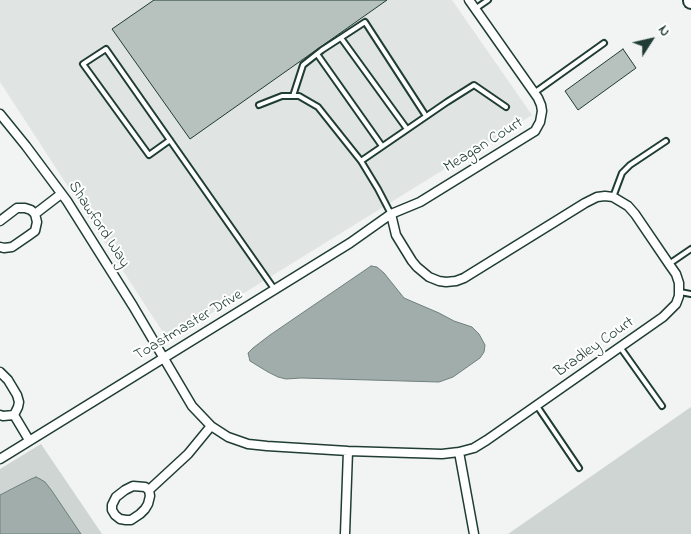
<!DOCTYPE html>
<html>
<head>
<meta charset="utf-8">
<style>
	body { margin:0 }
	#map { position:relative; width:691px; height:534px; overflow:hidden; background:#f2f3f3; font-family:"Indie Flower",sans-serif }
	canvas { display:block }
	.north { position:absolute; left:626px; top:15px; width:50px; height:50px; -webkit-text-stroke:4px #fff; paint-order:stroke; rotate:55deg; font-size:14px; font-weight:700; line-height:20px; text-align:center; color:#1f3d34 }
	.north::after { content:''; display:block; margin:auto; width:18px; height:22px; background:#1f3d34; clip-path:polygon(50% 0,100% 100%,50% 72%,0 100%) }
</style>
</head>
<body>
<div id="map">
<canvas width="691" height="534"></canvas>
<div class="north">N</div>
</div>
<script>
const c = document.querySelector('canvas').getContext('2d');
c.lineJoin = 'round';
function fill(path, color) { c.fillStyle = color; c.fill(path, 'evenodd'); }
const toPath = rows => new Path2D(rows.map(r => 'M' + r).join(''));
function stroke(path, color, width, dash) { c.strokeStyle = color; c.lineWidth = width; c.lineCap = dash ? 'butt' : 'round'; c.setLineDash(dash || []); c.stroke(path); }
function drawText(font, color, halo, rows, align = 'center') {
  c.font = font + ' "Indie Flower",sans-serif'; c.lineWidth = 4; c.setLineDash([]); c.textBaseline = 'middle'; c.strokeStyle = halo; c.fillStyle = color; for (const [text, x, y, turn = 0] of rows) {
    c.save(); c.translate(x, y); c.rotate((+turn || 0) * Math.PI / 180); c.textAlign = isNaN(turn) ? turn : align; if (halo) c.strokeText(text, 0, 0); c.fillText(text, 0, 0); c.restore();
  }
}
fill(toPath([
	[0,0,452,0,532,115,168,340,0,82]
]), '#e0e4e3');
fill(toPath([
	[691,407,691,534,508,534],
	[41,444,102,534,0,534,0,469]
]), '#ced5d3');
const water = toPath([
	[371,266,377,267,384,273,404,298,439,313,454,321,472,327,479,334,485,345,484,352,480,358,453,377,439,382,301,378,286,379,278,377,268,372,250,361,248,353,253,348,270,335,371,266],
	[36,477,40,479,45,482,52,491,81,534,0,534,0,495,31,479,36,477]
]);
fill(water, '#a1adaa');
stroke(water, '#6d807b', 1);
const building = toPath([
	[154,0,387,0,190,139,112,29,154,0],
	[623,49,636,68,578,110,565,91,623,49]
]);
fill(building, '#b7c1bd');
stroke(building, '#1f3d34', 1);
const service = toPath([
	[475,9,488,0],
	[341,38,407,129],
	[317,54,382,146],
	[534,93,604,43],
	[293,96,303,65,322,50,365,22,426,116],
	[259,105,282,96,299,96,318,107,361,161,378,189,391,214],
	[170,140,149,155,83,64,106,49,275,290],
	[361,161,447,102,474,85,506,107],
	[613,197,622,173,630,165,666,141],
	[669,264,691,249],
	[680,292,691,294],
	[620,347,662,406],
	[537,406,579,468]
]);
const minor = toPath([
	[0,114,26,146,67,201,133,306,192,406,211,426,228,437,248,444,267,446,348,451,442,454,459,452,474,448,487,440,663,317,676,304,679,296,679,283,676,274,669,264,635,214,628,206,613,197,605,196,597,197,585,203,464,278,456,281,446,282,439,281,429,277,417,267,412,261,396,235,391,214],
	[35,214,61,194],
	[0,221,17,208,25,208,31,210,35,214,37,222,35,231,28,236,12,247,4,248,0,247],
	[0,372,8,380,17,395,19,402,18,407,14,415,3,416,0,415],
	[14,415,29,440],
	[459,452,474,534],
	[0,459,350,243,391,214,420,202,535,131,540,122,542,111,541,105,538,98,469,0],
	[149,490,145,487,133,486,125,490,116,497,112,505,112,510,115,515,120,519,126,520,131,520,140,514,145,509,148,504,150,496,149,490,188,454,211,426],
	[345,534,348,451]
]);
const motorway = toPath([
	[691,0,691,1]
]);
stroke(service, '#1f3d34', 8);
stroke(minor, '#1f3d34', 11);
stroke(motorway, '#1f3d34', 18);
stroke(service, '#fff', 4);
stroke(minor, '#fff', 8);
stroke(motorway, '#fff', 14);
drawText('16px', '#1f3d34', '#fff', [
	["Meagan Court",484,146,-32],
	["Shawford Way",98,225,57],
	["Toastmaster Drive",189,326,-31],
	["Bradley Court",595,348,-35]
]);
</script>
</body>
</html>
